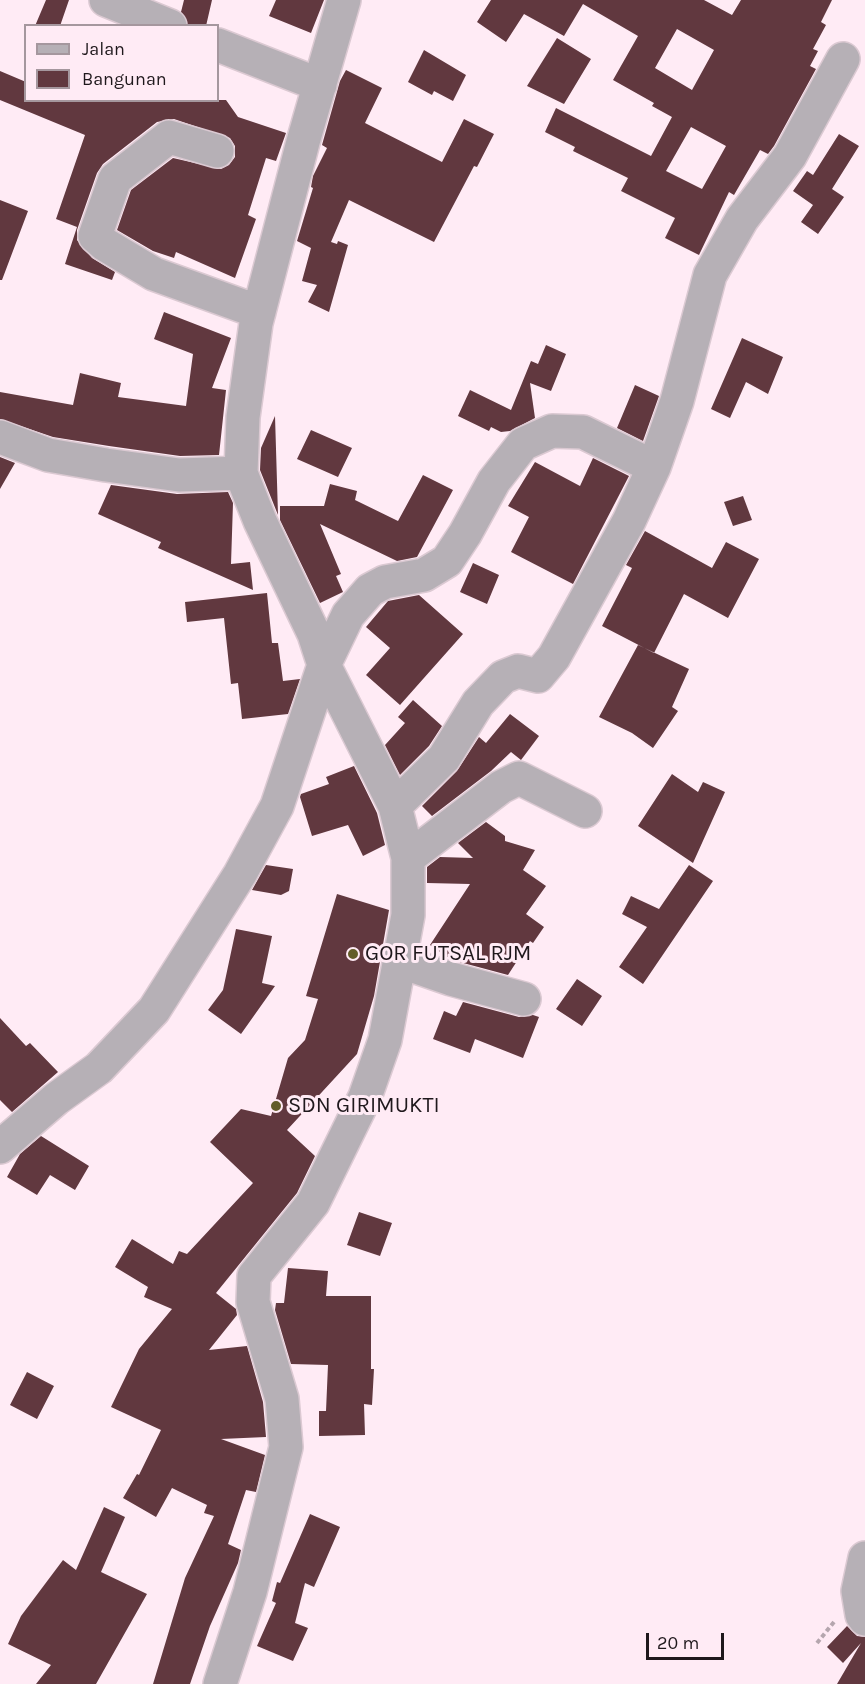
<!DOCTYPE html>
<html>
<head>
<meta charset="utf-8">
<style>
	body { margin:0 }
	#map { position:relative; width:865px; height:1684px; overflow:hidden; background:#ffebf5; font-family:Karla,sans-serif }
	canvas { display:block }
	.legend { position:absolute; left:24px; top:24px; width:195px; height:78px; box-sizing:border-box; background:#ffebf5; border:2px solid #a5979e; margin:0; padding:8px 10px; list-style:none; font-size:18px; color:#1f181c }
	.legend li { display:flex; align-items:center; gap:12px; height:30px }
	.legend b { width:30px; border:2px solid #a5979e }
	.scale { position:absolute; left:646px; top:1633px; width:78px; height:27px; box-sizing:border-box; border:3px solid #1f181c; border-top:0; padding-left:8px; font-size:18px; line-height:21px; white-space:nowrap; color:#1f181c; -webkit-text-stroke:4px #ffebf5; paint-order:stroke }
</style>
</head>
<body>
<div id="map">
<canvas width="865" height="1684"></canvas>
<ul class="legend">
<li><b style="height:8px;background:#b6b0b6"></b>Jalan</li>
<li><b style="height:16px;background:#61383f"></b>Bangunan</li>
</ul>
<div class="scale">20 m</div>
</div>
<script>
const c = document.querySelector('canvas').getContext('2d');
c.lineJoin = 'round';
function fill(path, color) { c.fillStyle = color; c.fill(path, 'evenodd'); }
const toPath = rows => new Path2D(rows.map(r => 'M' + r).join(''));
function stroke(path, color, width, dash) { c.strokeStyle = color; c.lineWidth = width; c.lineCap = dash ? 'butt' : 'round'; c.setLineDash(dash || []); c.stroke(path); }
function drawText(font, color, halo, rows, align = 'center') {
  c.font = font + ' Karla,sans-serif'; c.lineWidth = 6; c.setLineDash([]); c.textBaseline = 'middle'; c.strokeStyle = halo; c.fillStyle = color; for (const [text, x, y, turn = 0] of rows) {
    c.save(); c.translate(x, y); c.rotate((+turn || 0) * Math.PI / 180); c.textAlign = isNaN(turn) ? turn : align; if (halo) c.strokeText(text, 0, 0); c.fillText(text, 0, 0); c.restore();
  }
}
fill(toPath([
	[46,0,69,0,60,26,35,26],
	[184,0,212,0,206,26,188,26,181,12],
	[276,0,324,0,311,33,269,16],
	[491,0,704,0,732,15,741,0,832,0,821,22,826,25,813,49,818,51,810,66,816,69,774,146,768,154,760,150,734,195,729,192,699,255,665,238,675,218,621,191,628,178,573,151,575,147,545,132,556,108,651,156,672,117,652,106,654,103,613,80,638,36,583,4,564,36,524,14,506,42,477,22],
	[677,29,714,50,692,90,655,68],
	[691,127,726,146,702,189,666,171],
	[557,38,591,59,564,104,527,86],
	[424,50,466,75,453,101,434,91,432,95,408,82],
	[346,70,382,88,365,123,442,162,464,119,494,134,477,167,474,166,434,242,349,200,331,242,337,244,338,241,348,245,329,312,308,302,317,285,302,281,311,248,297,241,313,188,311,187,313,176,327,148,322,145,340,81],
	[0,71,26,82,26,100,226,100,238,117,286,133,276,161,266,158,248,215,256,219,235,278,176,252,174,258,153,251,117,230,131,190,173,158,221,169,229,165,235,157,235,146,230,138,174,119,157,122,103,164,97,173,77,230,77,240,92,258,115,272,112,280,65,264,77,227,56,219,85,135,0,100],
	[839,134,859,146,832,189,844,197,818,234,801,222,813,205,793,191,807,171,813,175],
	[0,200,28,211,2,280,0,280],
	[164,312,231,338,212,388,226,390,219,455,180,456,109,446,53,437,0,419,0,392,73,405,80,373,121,383,118,397,186,406,193,354,154,339],
	[742,338,783,357,768,394,746,382,730,418,711,409],
	[546,345,566,354,551,391,530,383,535,418,510,431,501,432,491,427,489,431,458,416,470,390,511,410,531,361,538,364],
	[635,385,659,396,643,441,617,428],
	[275,416,278,515,260,470,261,448],
	[311,430,352,448,338,477,297,459],
	[0,457,15,463,0,489],
	[593,458,629,476,573,584,511,552,529,517,508,506,535,462,580,486],
	[423,475,453,490,417,557,397,561,320,524,341,574,336,576,343,592,320,603,280,520,280,506,324,506,330,484,357,491,355,500,398,521],
	[111,485,177,494,228,492,233,503,231,564,250,562,253,590,158,548,161,542,98,514],
	[743,496,752,520,733,526,724,502],
	[645,531,712,568,726,542,759,559,728,618,684,594,654,653,602,626,632,568,626,565],
	[473,563,499,575,487,604,460,592],
	[267,593,272,643,278,643,283,681,300,679,288,714,242,719,238,683,231,684,224,618,187,622,185,602],
	[419,595,463,634,400,705,366,675,390,648,366,627,388,601],
	[638,645,689,669,672,707,678,711,653,748,632,733,599,717],
	[413,700,442,726,429,746,400,775,385,745,405,723,398,717],
	[510,714,539,736,521,760,511,752,491,771,432,816,422,806,457,771,479,737,486,743],
	[354,766,377,813,385,845,363,856,348,825,312,836,300,797,301,794,329,784,326,777],
	[672,774,698,792,703,782,725,792,693,863,638,826],
	[486,822,505,836,505,841,535,850,523,870,546,886,526,914,544,927,533,943,530,941,508,975,452,960,430,945,470,884,427,883,427,867,440,857,473,858,458,843],
	[266,865,293,869,289,891,281,895,252,890],
	[689,865,713,881,643,984,619,967,647,927,622,914,631,896,659,909],
	[337,894,389,910,374,996,357,1054,287,1130,315,1156,297,1193,216,1293,236,1309,237,1315,209,1350,247,1346,263,1402,266,1437,221,1439,265,1455,256,1492,246,1490,228,1544,241,1550,238,1563,210,1626,190,1684,153,1684,185,1578,214,1516,204,1513,207,1505,172,1488,156,1517,123,1498,137,1474,139,1475,161,1430,111,1407,139,1349,172,1309,144,1297,148,1287,115,1267,132,1239,173,1264,179,1251,187,1254,253,1183,210,1142,241,1109,271,1116,288,1058,305,1040,318,999,306,996],
	[236,929,272,936,262,983,275,986,241,1034,208,1010,223,990],
	[577,979,602,996,582,1026,556,1009],
	[463,1002,519,1017,533,1015,539,1017,523,1058,475,1039,470,1053,433,1039,444,1011,456,1016],
	[0,1018,26,1046,30,1043,58,1072,12,1112,0,1100],
	[41,1136,89,1166,75,1190,50,1175,37,1195,7,1177,20,1154],
	[359,1212,392,1223,380,1256,347,1245],
	[288,1268,328,1271,326,1296,371,1296,371,1369,374,1369,372,1405,364,1404,365,1435,319,1436,319,1411,326,1411,328,1365,291,1364,275,1310,276,1303,284,1303],
	[27,1372,54,1386,37,1419,10,1405],
	[104,1507,125,1517,101,1572,147,1594,96,1684,36,1684,51,1665,8,1644,21,1616,63,1560,76,1570],
	[310,1514,340,1527,314,1587,305,1583,295,1623,308,1628,293,1661,257,1646,276,1603,272,1601,277,1582,280,1583],
	[847,1626,857,1636,865,1637,865,1684,837,1684,861,1643,843,1663,827,1647]
]), '#61383f');
const minor = toPath([
	[106,0,170,26],
	[218,45,320,85],
	[217,151,169,137,115,179,95,236,104,244,154,274,259,312],
	[0,437,48,455,106,465,179,475,241,473],
	[395,806,444,758,478,703,503,677,518,671,538,676,554,657,629,521,654,467,677,401,710,275,742,219,790,156,843,59],
	[408,858,501,787,519,778,585,811],
	[399,961,451,979,524,999],
	[0,1147,56,1099,99,1068,154,1010,240,874,277,806,324,665,348,615,370,590,385,582,424,575,447,561,465,534,494,481,523,444,552,431,583,432,654,467],
	[865,1558,858,1591,862,1615,865,1619],
	[220,1684,250,1592,286,1447,282,1399,253,1302,254,1276,313,1203,365,1097,385,1040,408,915,408,858,395,806,324,665,314,634,260,521,241,473,243,417,256,323,303,142,344,0]
]);
stroke(minor, '#dbc9d2', 36);
stroke(toPath([
	[817,1643,834,1622]
]), '#b5a6ae', 4, [4.5, 3]);
stroke(minor, '#b6b0b6', 33);
for (const [x, y, r, color] of [
	[353,954,6,"#635d29"],
	[276,1106,6,"#635d29"]
]) { const dot = new Path2D(); dot.arc(x, y, r, 0, 2 * Math.PI); c.fillStyle = color; c.fill(dot); stroke(dot, '#ffebf5', 2); }
drawText('22px', '#1f181c', '#ffebf5', [
	["GOR FUTSAL RJM",365,954],
	["SDN GIRIMUKTI",288,1106]
], 'left');
</script>
</body>
</html>
